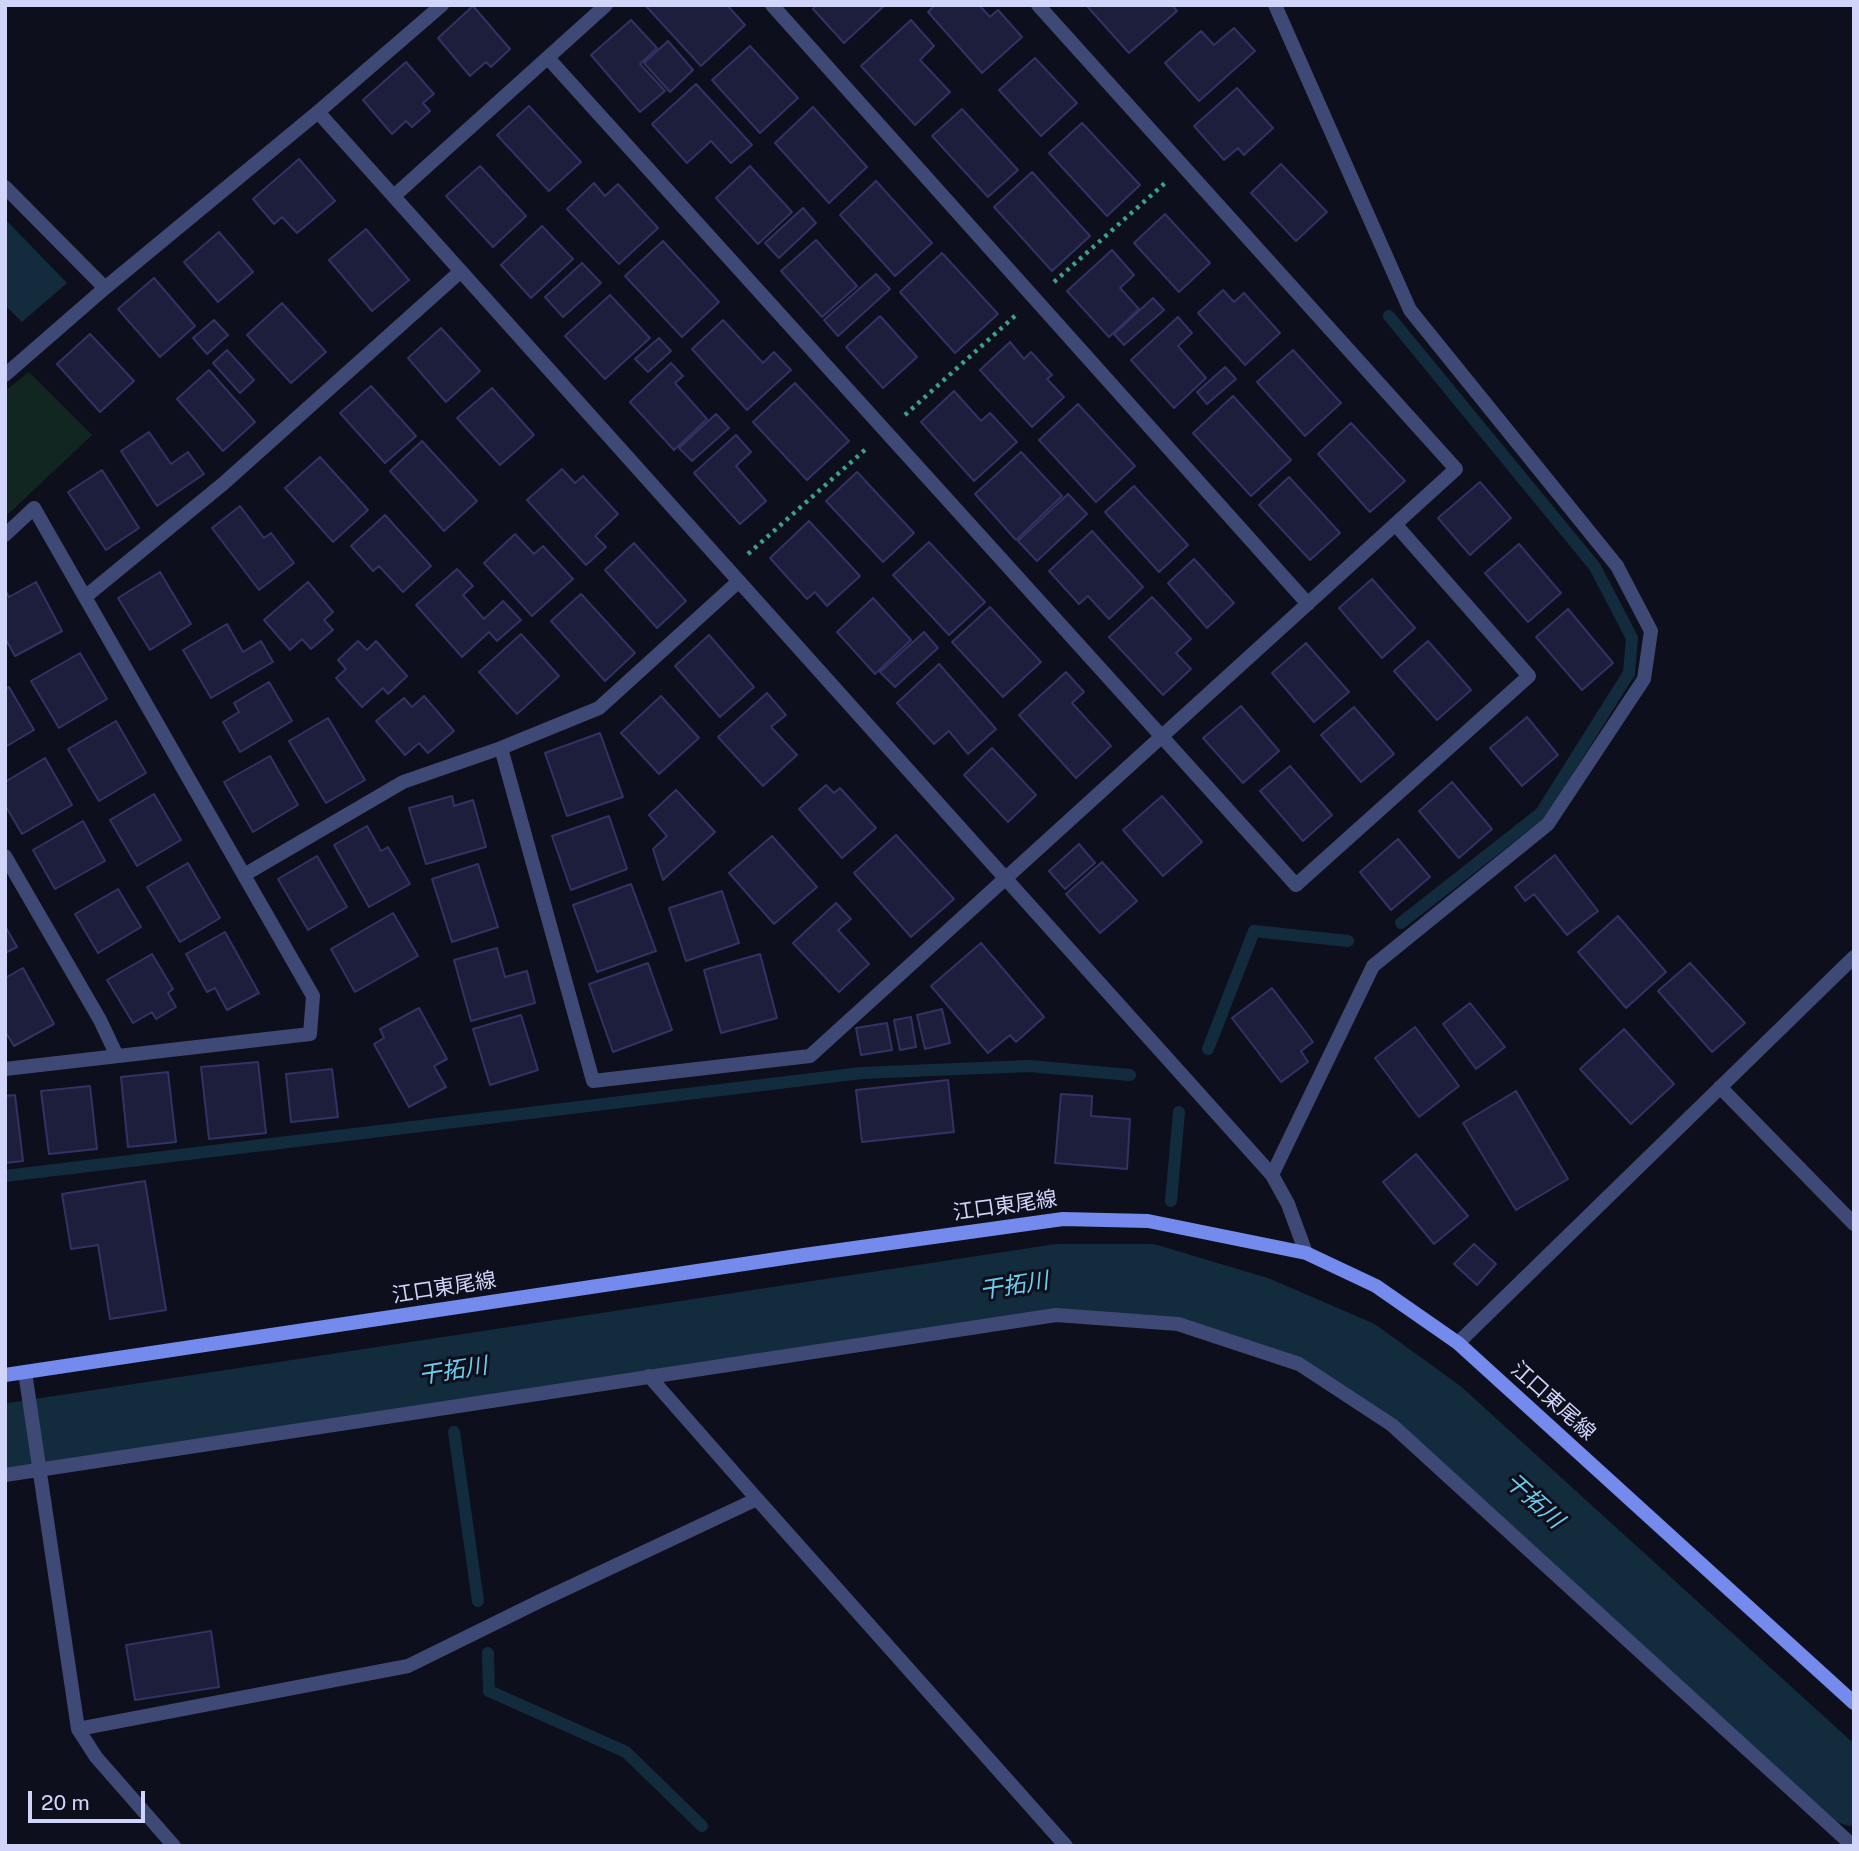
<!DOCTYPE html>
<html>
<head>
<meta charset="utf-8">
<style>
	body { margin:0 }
	#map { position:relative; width:1859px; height:1851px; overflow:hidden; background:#0e0f1d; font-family:"Public Sans",sans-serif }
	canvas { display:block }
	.frame { position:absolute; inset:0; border:7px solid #d1d5f9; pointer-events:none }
	.scale { position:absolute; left:28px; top:1791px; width:117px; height:32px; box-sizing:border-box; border:4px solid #d1d5f9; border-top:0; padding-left:9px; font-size:21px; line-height:24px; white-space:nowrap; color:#d1d5f9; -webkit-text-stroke:5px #0e0f1d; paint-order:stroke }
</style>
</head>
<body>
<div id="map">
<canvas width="1859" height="1851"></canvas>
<div class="frame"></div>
<div class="scale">20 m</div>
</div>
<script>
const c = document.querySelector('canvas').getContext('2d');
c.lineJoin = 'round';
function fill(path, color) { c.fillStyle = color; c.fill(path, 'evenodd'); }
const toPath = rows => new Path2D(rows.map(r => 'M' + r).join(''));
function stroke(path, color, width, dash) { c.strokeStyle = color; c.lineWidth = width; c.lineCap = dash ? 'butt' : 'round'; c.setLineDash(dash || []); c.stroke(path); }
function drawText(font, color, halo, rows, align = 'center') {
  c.font = font + ' "Public Sans","Noto Sans JP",sans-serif'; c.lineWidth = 6; c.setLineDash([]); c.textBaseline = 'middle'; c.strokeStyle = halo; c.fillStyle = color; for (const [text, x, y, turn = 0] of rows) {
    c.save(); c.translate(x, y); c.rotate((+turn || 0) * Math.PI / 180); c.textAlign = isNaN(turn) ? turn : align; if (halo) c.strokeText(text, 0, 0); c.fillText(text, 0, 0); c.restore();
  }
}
fill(toPath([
	[29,372,92,435,5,517,5,391]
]), '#122621');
fill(toPath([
	[5,219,67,283,22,322,5,305]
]), '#132c3d');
stroke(toPath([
	[1389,316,1595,567,1632,638,1629,673,1541,813,1401,923],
	[1208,1049,1254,931,1348,941],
	[5,1176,862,1073,1029,1066,1130,1075],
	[1171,1201,1179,1112],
	[454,1432,478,1601],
	[488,1653,489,1691,626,1752,702,1826]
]), '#132c3d', 12);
stroke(toPath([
	[5,1439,1058,1279,1149,1279,1256,1311,1358,1355,1438,1413,1854,1791]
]), '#132c3d', 70);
const building = toPath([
	[645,5,727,5,745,25,701,66,645,5],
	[816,5,883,5,884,6,844,43,813,9,816,5],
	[935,5,979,5,990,17,998,10,1022,37,982,73,928,12,935,5],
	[1086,5,1172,5,1177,11,1129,53,1086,5],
	[473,6,510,49,491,67,486,62,470,76,438,38,473,6],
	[631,20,657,48,640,64,665,91,640,112,591,55,631,20],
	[911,20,934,46,920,60,950,92,915,125,861,66,911,20],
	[1234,28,1255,51,1199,101,1165,63,1201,31,1214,45,1234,28],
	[668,41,693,70,670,92,644,63,668,41],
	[750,46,798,98,760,133,712,80,750,46],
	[1035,58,1077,103,1041,136,999,90,1035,58],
	[406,62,434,94,423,103,430,111,412,127,406,121,392,134,363,100,406,62],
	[696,84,752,145,731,163,711,141,687,163,652,124,696,84],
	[1237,88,1273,128,1244,155,1238,148,1224,160,1194,126,1237,88],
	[529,106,581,162,549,191,497,135,529,106],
	[813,107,867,167,829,203,775,143,813,107],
	[962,109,1018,170,988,197,932,136,962,109],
	[1082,123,1140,185,1107,216,1049,153,1082,123],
	[299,159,335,201,297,233,282,217,274,224,253,199,299,159],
	[1281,164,1327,212,1296,241,1251,193,1281,164],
	[480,166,526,216,493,247,446,196,480,166],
	[750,166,792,212,758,244,716,198,750,166],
	[1032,172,1090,236,1052,271,994,207,1032,172],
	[876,181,932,243,895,276,840,215,876,181],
	[594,183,605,196,618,184,658,228,619,264,567,209,594,183],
	[803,208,816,223,779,258,765,243,803,208],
	[1165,214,1210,263,1179,292,1134,243,1165,214],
	[542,226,573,259,531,298,501,265,542,226],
	[366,229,409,280,372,311,329,260,366,229],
	[219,232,253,272,218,302,184,262,219,232],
	[816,240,857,286,822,317,781,271,816,240],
	[663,241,719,302,682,337,625,276,663,241],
	[1112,250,1134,275,1120,288,1139,309,1109,337,1067,291,1112,250],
	[942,253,998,314,955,353,900,292,942,253],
	[582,263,601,283,563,317,545,297,582,263],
	[876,274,890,289,838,336,824,320,876,274],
	[154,278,195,326,160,357,118,309,154,278],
	[1223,290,1234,302,1244,293,1280,333,1245,365,1198,313,1223,290],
	[610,295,650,338,605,379,565,336,610,295],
	[1153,298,1164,310,1124,345,1114,334,1153,298],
	[282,303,326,352,291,383,247,335,282,303],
	[880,316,917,357,883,388,846,347,880,316],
	[1178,317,1192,333,1178,346,1206,378,1174,408,1131,360,1178,317],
	[214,320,228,335,207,354,193,338,214,320],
	[723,320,763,363,774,352,791,370,747,410,692,349,723,320],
	[441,328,480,371,446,402,408,358,441,328],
	[90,334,134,381,100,412,57,364,90,334],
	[659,338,671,351,648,372,635,359,659,338],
	[1010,342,1024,359,1031,352,1052,375,1047,379,1064,397,1032,427,980,370,1010,342],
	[227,350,254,380,240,393,213,363,227,350],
	[1293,350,1341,403,1305,436,1257,382,1293,350],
	[671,363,683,376,675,383,707,419,674,450,630,402,671,363],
	[1225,367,1236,379,1207,404,1197,392,1225,367],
	[209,370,255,422,223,451,177,399,209,370],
	[795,383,849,441,807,480,753,422,795,383],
	[371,386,416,436,385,463,340,413,371,386],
	[492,388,534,435,500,465,457,418,492,388],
	[954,391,981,421,990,413,1017,442,974,481,921,422,954,391],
	[1233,396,1291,460,1251,496,1193,433,1233,396],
	[1078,404,1135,466,1096,502,1039,440,1078,404],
	[716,414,729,428,692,461,679,448,716,414],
	[1351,423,1405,481,1370,512,1318,454,1351,423],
	[149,432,171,464,188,452,204,474,157,506,121,451,149,432],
	[736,435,751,452,736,466,766,501,740,524,694,473,736,435],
	[422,441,477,501,444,531,390,471,422,441],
	[1021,452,1062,496,1016,540,975,494,1021,452],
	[320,457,368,510,333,542,285,488,320,457],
	[562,469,575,483,583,476,618,514,595,536,606,547,586,565,527,500,562,469],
	[102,470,139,528,106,550,68,492,102,470],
	[857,472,914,533,883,562,826,501,857,472],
	[1289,477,1340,533,1310,560,1259,505,1289,477],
	[1480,482,1511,518,1470,555,1438,518,1480,482],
	[1134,486,1188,545,1159,572,1105,512,1134,486],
	[1068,494,1087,514,1037,561,1018,541,1068,494],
	[240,506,264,538,271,533,294,563,259,590,212,528,240,506],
	[385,515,431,566,403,592,379,566,373,571,351,546,385,515],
	[809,521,860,576,827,606,815,592,807,599,770,558,809,521],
	[1092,531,1143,587,1109,619,1088,596,1079,604,1049,571,1092,531],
	[515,534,534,554,543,546,573,579,532,616,484,563,515,534],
	[929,542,985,602,949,635,893,575,929,542],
	[634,543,686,601,657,628,605,570,634,543],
	[1519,544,1561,593,1528,622,1485,573,1519,544],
	[1194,559,1234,603,1207,628,1168,583,1194,559],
	[457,569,473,586,463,595,484,619,503,601,521,620,497,641,489,632,462,657,416,605,457,569],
	[160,572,191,624,150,650,118,598,160,572],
	[1372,579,1415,628,1382,658,1339,608,1372,579],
	[36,582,62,631,15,656,5,638,5,590,9,597,36,582],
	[308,582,333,612,324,620,333,630,311,649,302,639,290,650,264,620,308,582],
	[581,594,635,653,605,681,551,621,581,594],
	[1152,597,1191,639,1176,653,1191,669,1163,695,1109,637,1152,597],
	[873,598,911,640,875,674,837,632,873,598],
	[990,607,1041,662,1003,697,952,642,990,607],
	[1568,609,1613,663,1582,690,1536,637,1568,609],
	[227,624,243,652,261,641,273,662,211,698,183,650,227,624],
	[924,632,938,648,895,687,880,672,924,632],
	[521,634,559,676,517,714,479,672,521,634],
	[709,635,754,687,720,717,675,666,709,635],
	[358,641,367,650,376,641,407,676,388,694,383,688,362,707,336,678,346,669,338,660,358,641],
	[1428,641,1471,690,1437,720,1394,671,1428,641],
	[1306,643,1349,692,1314,722,1272,673,1306,643],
	[80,653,107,699,59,728,31,681,80,653],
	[939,664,996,729,968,754,949,731,934,744,897,703,939,664],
	[1066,672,1084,692,1072,703,1111,746,1076,778,1019,715,1066,672],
	[269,682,292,721,240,752,223,722,239,712,234,703,269,682],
	[9,687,34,730,5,747,5,689,9,687],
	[767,693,786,715,771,727,797,755,763,786,718,737,767,693],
	[424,696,454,731,428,753,419,743,405,755,376,721,404,698,412,707,424,696],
	[661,696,699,738,659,774,621,733,661,696],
	[1241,706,1279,751,1243,783,1203,738,1241,706],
	[1354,707,1394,754,1361,782,1321,735,1354,707],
	[1527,717,1558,755,1522,786,1490,748,1527,717],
	[328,718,365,780,326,803,289,741,328,718],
	[116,721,146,773,99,801,68,749,116,721],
	[600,733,623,797,567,816,545,753,600,733],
	[992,748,1036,795,1008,822,964,775,992,748],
	[270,756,298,805,253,832,224,782,270,756],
	[45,758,72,805,22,834,5,805,5,782,45,758],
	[1290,766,1332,815,1303,841,1260,791,1290,766],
	[1452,782,1492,829,1459,858,1419,811,1452,782],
	[826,785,834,793,840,788,876,828,842,858,799,809,826,785],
	[676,790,715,832,663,880,653,849,667,836,649,815,676,790],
	[154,794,181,840,137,866,110,820,154,794],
	[452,796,454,806,473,800,486,847,426,864,409,808,452,796],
	[1162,796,1202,842,1163,876,1123,830,1162,796],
	[609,816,627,869,571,890,552,836,609,816],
	[83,821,105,861,55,889,33,850,83,821],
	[367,826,381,851,388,847,410,884,369,907,334,845,367,826],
	[896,835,954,899,911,937,854,873,896,835],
	[772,836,817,887,774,924,729,873,772,836],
	[1398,839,1430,877,1391,910,1360,872,1398,839],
	[1079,844,1095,863,1065,889,1049,871,1079,844],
	[1555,855,1598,911,1567,935,1534,894,1525,901,1515,887,1555,855],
	[317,856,347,907,308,930,278,879,317,856],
	[1102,862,1137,901,1100,933,1066,894,1102,862],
	[188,863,220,918,180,942,147,887,188,863],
	[478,864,498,927,452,942,432,879,478,864],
	[631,884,656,951,597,972,573,905,631,884],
	[118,889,141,927,98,953,75,914,118,889],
	[722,891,739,943,686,961,669,908,722,891],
	[836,903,851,919,838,930,869,964,839,992,793,943,836,903],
	[393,913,418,956,355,992,331,949,393,913],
	[1618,916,1666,972,1626,1008,1578,952,1618,916],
	[5,926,17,947,5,953,5,926],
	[225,932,259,993,227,1010,215,988,207,992,186,954,225,932],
	[981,943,1044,1017,1016,1042,1010,1035,988,1053,931,986,981,943],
	[497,948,505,977,527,971,535,1003,471,1021,454,960,497,948],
	[152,954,173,989,168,993,176,1007,156,1019,152,1012,133,1023,107,980,152,954],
	[760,954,777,1018,721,1033,704,970,760,954],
	[648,963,672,1030,613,1052,589,984,648,963],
	[1690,963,1745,1023,1712,1052,1658,991,1690,963],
	[23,968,54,1024,14,1046,5,1031,5,978,23,968],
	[1272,988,1313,1042,1301,1051,1308,1062,1281,1082,1232,1018,1272,988],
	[1470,1003,1505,1047,1476,1069,1443,1024,1470,1003],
	[419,1008,447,1059,434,1066,446,1087,409,1107,374,1044,384,1038,380,1029,419,1008],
	[942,1009,950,1043,925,1049,917,1015,942,1009],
	[521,1015,538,1070,490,1085,473,1029,521,1015],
	[911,1017,916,1047,900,1050,894,1020,911,1017],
	[887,1023,892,1050,861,1055,856,1028,887,1023],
	[1415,1027,1459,1086,1419,1117,1375,1058,1415,1027],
	[1624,1029,1674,1084,1631,1124,1580,1069,1624,1029],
	[258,1062,266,1133,209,1139,201,1067,258,1062],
	[332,1069,338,1117,291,1122,286,1074,332,1069],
	[168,1072,176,1142,128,1147,121,1077,168,1072],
	[948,1080,954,1132,862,1142,856,1090,948,1080],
	[90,1086,97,1149,49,1154,41,1091,90,1086],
	[1516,1091,1568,1179,1516,1210,1463,1123,1516,1091],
	[1061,1094,1092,1096,1091,1116,1130,1119,1127,1169,1055,1163,1061,1094],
	[15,1095,23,1161,5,1163,5,1096,15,1095],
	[1416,1154,1468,1216,1434,1244,1383,1182,1416,1154],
	[145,1181,166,1310,110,1319,98,1245,71,1249,62,1194,145,1181],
	[1474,1244,1496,1264,1477,1285,1454,1264,1474,1244],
	[211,1631,219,1687,135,1700,126,1645,211,1631]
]);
fill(building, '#1d1d3c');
stroke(building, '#323365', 2);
stroke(toPath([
	[1054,282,1165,183],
	[905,415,1016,315],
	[748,554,867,448]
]), '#3ca286', 4.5, [3.5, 5]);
stroke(toPath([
	[772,5,1308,604],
	[548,58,1296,885,1529,676,1395,524],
	[318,112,1006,879],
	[5,187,105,288],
	[394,196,606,5],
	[5,375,105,288,318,112,442,5],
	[5,535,34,508,313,996,310,1034,5,1069],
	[85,597,224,483,461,271],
	[501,748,593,1081,810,1056,1456,469,1038,5],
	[5,856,100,1020,117,1056],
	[244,875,403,782,501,748,599,708,739,581],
	[1720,1087,1854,1224],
	[1272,1175,1373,966,1548,824,1644,679,1651,631,1617,566,1410,310,1275,5],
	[1458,1343,1854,957],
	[25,1372,78,1729,96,1757,174,1846],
	[649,1376,757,1499],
	[5,1475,1056,1315,1178,1324,1299,1364,1392,1425,1853,1846],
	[78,1729,408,1666,542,1600,757,1499,1066,1846]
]), '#3f4976', 14);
stroke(toPath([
	[1006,879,1272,1175,1288,1204,1306,1253]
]), '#3f4976', 14);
stroke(toPath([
	[5,1375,804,1255,1063,1219,1148,1221,1306,1253,1376,1286,1458,1343,1854,1703]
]), '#748aed', 14);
drawText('21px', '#d1d5f9', '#0e0f1d', [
	["江口東尾線",1005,1206,-8],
	["江口東尾線",444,1288,-9],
	["江口東尾線",1553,1401,42]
]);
drawText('italic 23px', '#6cccec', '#0e0f1d', [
	["干拓川",1014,1286,-9],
	["干拓川",453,1371,-9],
	["干拓川",1534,1501,42]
]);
</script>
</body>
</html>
